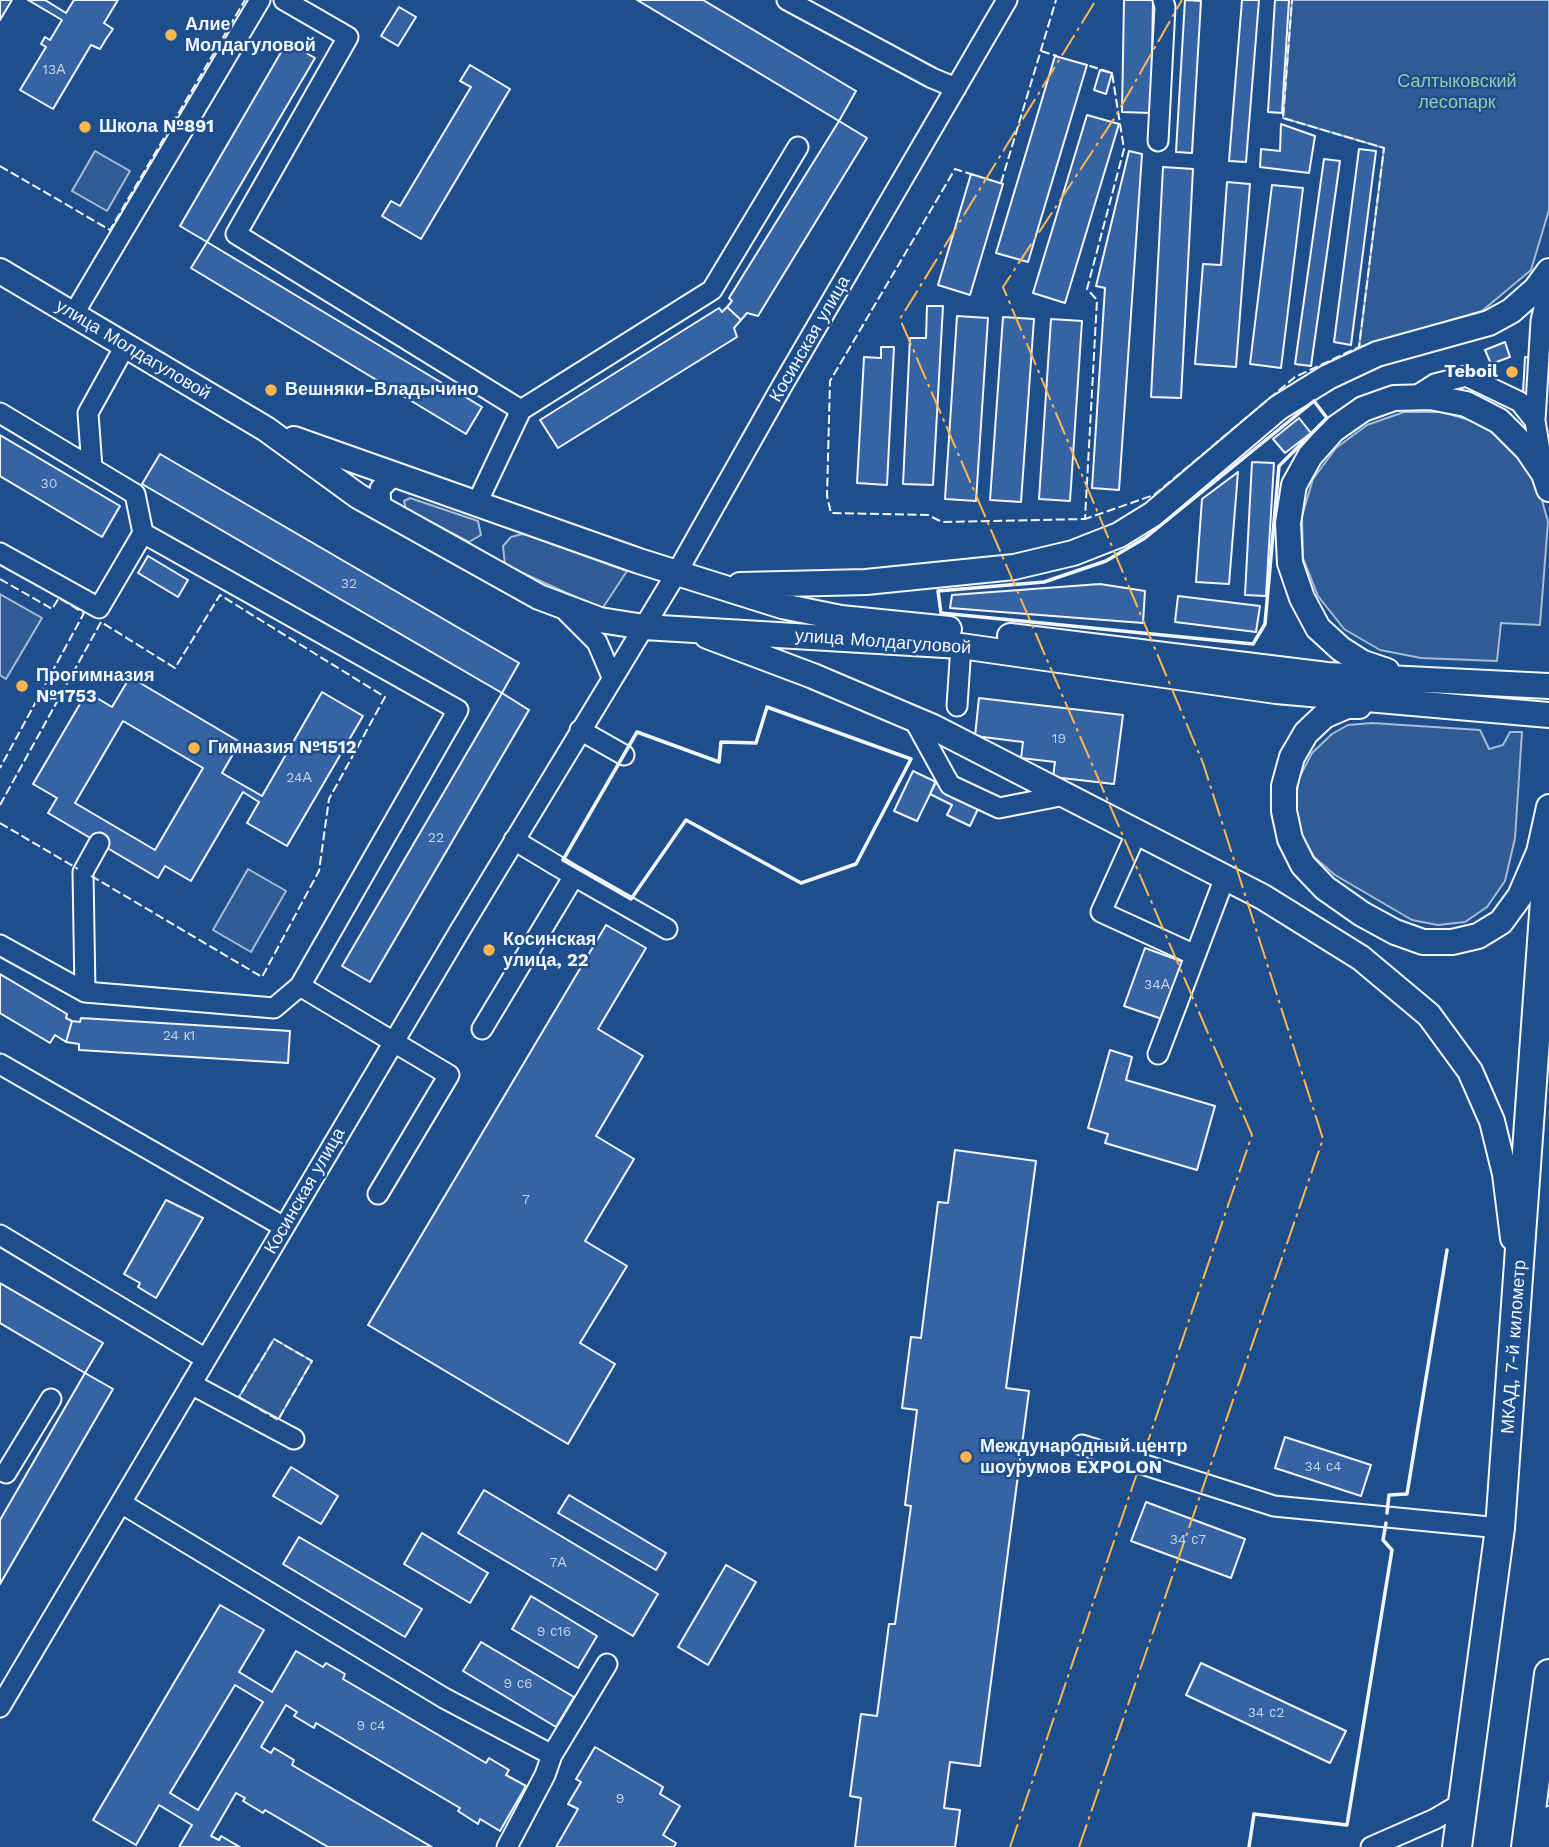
<!DOCTYPE html>
<html>
<head>
<meta charset="utf-8">
<style>
	body { margin:0 }
	canvas { display:block; background:#1f4e8c }
</style>
</head>
<body>
<canvas width="1549" height="1847"></canvas>
<script>
const c = document.querySelector('canvas').getContext('2d');
c.lineJoin = 'round';
function fill(path, color) { c.fillStyle = color; c.fill(path, 'evenodd'); }
const toPath = rows => new Path2D(rows.map(r => 'M' + r).join(''));
function stroke(path, color, width, dash) { c.strokeStyle = color; c.lineWidth = width; c.lineCap = dash ? 'butt' : 'round'; c.setLineDash(dash || []); c.stroke(path); }
function drawText(font, color, halo, rows, align = 'center') {
  c.font = font + ' "Work Sans",sans-serif'; c.lineWidth = 5; c.setLineDash([]); c.textBaseline = 'middle'; c.strokeStyle = halo; c.fillStyle = color; for (const [text, x, y, turn = 0] of rows) {
    c.save(); c.translate(x, y); c.rotate((+turn || 0) * Math.PI / 180); c.textAlign = isNaN(turn) ? turn : align; if (halo) c.strokeText(text, 0, 0); c.fillText(text, 0, 0); c.restore();
  }
}
const green = toPath([
	[1292,0,1549,0,1549,210,1531,270,1482,311,1359,347,1384,148,1283,118,1292,0],
	[95,151,130,171,107,211,72,191,95,151],
	[1404,412,1442,412,1479,423,1513,448,1537,482,1548,522,1540,625,1501,623,1497,661,1421,658,1380,650,1344,629,1318,596,1303,558,1302,516,1313,479,1336,448,1367,425,1404,412],
	[410,498,478,521,481,535,469,542,406,509,404,501,410,498],
	[522,534,527,535,627,571,602,609,505,565,503,546,511,537,522,534],
	[0,594,42,618,6,679,0,675,0,594],
	[1372,723,1480,730,1489,749,1503,745,1510,732,1522,732,1515,838,1505,881,1487,907,1465,922,1438,925,1412,920,1335,875,1314,857,1300,832,1295,805,1299,778,1312,753,1332,734,1348,725,1372,723],
	[248,869,286,891,251,952,213,930,248,869],
	[274,1339,312,1361,278,1420,239,1397,274,1339]
]);
fill(green, '#305b95');
stroke(green, '#a8bbd7', 2);
const building = toPath([
	[0,0,12,0,0,20,0,0],
	[28,0,45,0,66,13,74,0,118,0,104,23,113,29,106,39,100,49,91,45,53,109,20,90,46,47,41,44,45,37,50,40,62,20,28,0],
	[637,0,703,0,856,91,839,121,637,0],
	[1124,0,1153,0,1151,113,1122,112,1124,0],
	[1185,0,1201,1,1192,153,1176,152,1185,0],
	[1242,0,1259,0,1246,162,1229,161,1242,0],
	[1275,0,1289,0,1282,113,1268,112,1275,0],
	[399,7,416,17,398,46,381,36,399,7],
	[287,42,315,58,207,242,180,226,287,42],
	[1055,56,1087,65,1028,262,996,253,1055,56],
	[470,65,510,89,421,239,382,216,391,201,400,206,471,87,460,81,470,65],
	[1100,70,1112,73,1106,94,1094,90,1100,70],
	[1087,115,1119,124,1065,303,1033,293,1087,115],
	[839,121,867,138,758,316,747,313,741,320,727,307,732,301,729,298,839,121],
	[1281,124,1315,136,1309,173,1260,167,1261,149,1280,151,1281,124],
	[1359,149,1376,151,1351,345,1334,342,1359,149],
	[1129,151,1142,154,1119,490,1092,488,1105,288,1096,286,1129,151],
	[1324,159,1340,161,1311,366,1295,364,1324,159],
	[1163,167,1193,169,1181,398,1151,397,1163,167],
	[971,174,1003,184,970,295,938,285,971,174],
	[1227,182,1250,184,1236,367,1195,364,1203,264,1221,265,1227,182],
	[1272,185,1303,188,1281,368,1250,364,1272,185],
	[207,242,482,407,466,434,191,268,207,242],
	[927,306,943,306,933,485,903,484,910,338,926,338,927,306],
	[727,307,741,320,734,328,737,337,558,448,540,420,719,308,722,312,727,307],
	[957,316,988,318,976,501,945,499,957,316],
	[1003,317,1034,319,1021,502,990,500,1003,317],
	[1051,319,1082,321,1070,501,1039,499,1051,319],
	[1505,342,1510,357,1491,364,1485,350,1505,342],
	[881,347,894,347,887,485,857,483,864,357,881,358,881,347],
	[1525,357,1547,359,1544,394,1523,393,1525,357],
	[1299,418,1311,433,1285,453,1273,439,1299,418],
	[0,435,120,506,102,537,0,476,0,435],
	[160,454,519,663,502,693,142,484,160,454],
	[1252,462,1274,463,1266,596,1245,595,1252,462],
	[1238,472,1229,584,1196,582,1202,499,1238,472],
	[148,556,188,580,178,597,138,573,148,556],
	[1100,584,1145,591,1143,623,950,608,952,595,1100,584],
	[1178,596,1260,606,1256,632,1175,622,1178,596],
	[130,677,240,742,222,773,262,796,322,692,363,716,287,846,247,823,259,802,243,792,191,881,165,866,158,878,48,813,57,798,33,784,87,692,112,707,130,677],
	[123,721,203,768,155,850,75,803,123,721],
	[502,693,529,710,370,982,342,966,502,693],
	[979,698,1123,715,1114,784,1053,777,1055,762,1021,758,1023,742,975,736,979,698],
	[913,771,936,782,917,821,894,811,913,771],
	[935,783,958,794,985,794,970,826,947,815,952,805,930,794,935,783],
	[606,925,646,948,598,1029,643,1056,596,1136,634,1159,585,1241,627,1266,580,1343,615,1364,568,1444,368,1325,606,925],
	[1145,948,1189,964,1168,1021,1124,1006,1145,948],
	[0,974,67,1014,66,1018,72,1021,66,1042,55,1035,50,1043,0,1013,0,974],
	[81,1018,290,1031,288,1063,79,1050,79,1044,66,1042,72,1021,80,1022,81,1018],
	[1110,1050,1132,1057,1126,1080,1215,1106,1197,1170,1105,1143,1108,1134,1088,1128,1110,1050],
	[955,1150,1036,1161,1006,1388,1029,1391,980,1766,950,1762,944,1808,960,1810,955,1847,855,1847,861,1798,850,1796,861,1714,877,1716,889,1624,895,1624,911,1506,905,1505,917,1410,902,1408,911,1337,921,1338,938,1202,948,1203,955,1150],
	[166,1200,203,1218,156,1298,138,1287,140,1283,124,1274,166,1200],
	[0,1283,103,1343,85,1373,0,1323,0,1283],
	[85,1373,113,1389,0,1584,0,1520,85,1373],
	[1285,1437,1371,1465,1361,1496,1275,1468,1285,1437],
	[291,1467,338,1496,321,1524,273,1496,291,1467],
	[484,1490,658,1594,633,1636,458,1533,484,1490],
	[569,1495,666,1553,656,1570,558,1513,569,1495],
	[1146,1502,1245,1539,1231,1578,1131,1541,1146,1502],
	[422,1533,488,1573,470,1603,404,1564,422,1533],
	[299,1537,422,1609,405,1637,283,1564,299,1537],
	[726,1565,756,1582,708,1665,678,1647,726,1565],
	[531,1596,597,1636,578,1668,512,1629,531,1596],
	[220,1605,264,1630,239,1672,272,1692,296,1651,323,1667,326,1663,345,1674,343,1679,486,1763,489,1758,509,1770,506,1775,526,1786,500,1831,480,1819,478,1824,458,1811,460,1808,316,1723,314,1728,294,1716,297,1712,286,1705,261,1747,271,1753,274,1748,294,1760,292,1765,432,1847,328,1847,265,1810,263,1813,243,1801,245,1798,236,1793,211,1836,219,1840,221,1836,240,1847,179,1847,192,1825,159,1805,136,1845,93,1820,220,1605],
	[235,1685,263,1702,198,1810,170,1793,235,1685],
	[481,1642,574,1697,556,1727,463,1671,481,1642],
	[1201,1663,1346,1731,1330,1763,1186,1695,1201,1663],
	[595,1747,663,1787,660,1794,680,1806,663,1835,676,1843,674,1847,556,1847,578,1809,568,1804,581,1782,576,1779,595,1747]
]);
fill(building, '#3563a3');
stroke(building, '#f2f6ff', 2);
const minor = toPath([
	[284,0,348,37,236,234,521,410,476,505],
	[787,0,932,78,956,88],
	[1158,141,1165,7,1163,0],
	[73,315,260,0],
	[1413,398,1435,384,1466,376,1520,402,1535,421],
	[521,410,712,290,798,147],
	[0,413,135,494,143,533,99,608,0,553],
	[92,468,88,413,125,346],
	[1543,469,1535,421,1541,321,1549,287],
	[381,509,380,489,390,479,398,477],
	[143,533,458,710,300,986,449,1075,378,1194],
	[567,612,597,642,612,677],
	[957,706,961,646],
	[913,718,950,785,999,808,1065,795],
	[580,730,624,755],
	[1137,832,1101,912,1195,955],
	[574,876,667,929],
	[0,945,85,992,274,1008,300,986],
	[85,992,83,872,99,843],
	[482,1029,574,876,514,840],
	[1158,1054,1225,877],
	[0,1064,284,1227],
	[0,1235,206,1359],
	[191,1384,294,1439],
	[1082,1445,1274,1506,1500,1528],
	[6,1473,51,1399],
	[121,1503,444,1698,552,1755,545,1775,507,1847],
	[0,1707,459,932,676,574,782,386,1007,0],
	[552,1755,607,1664],
	[1371,1847,1435,1819,1464,1802]
]);
const major = toPath([
	[0,271,266,429,358,496,539,597,600,620,644,627,961,646,1276,691,1549,715],
	[294,439,639,561,782,606,841,618,949,629],
	[740,585,866,582,1014,567,1073,553,1119,535,1153,514,1278,408,1328,377,1377,354,1489,323,1511,311,1536,289,1549,271],
	[707,636,813,676,933,727,1263,897,1361,958,1429,1015,1470,1071,1492,1121,1505,1174,1513,1238],
	[1010,636,1327,675,1549,686],
	[1387,671,1363,663,1341,649,1318,628,1302,598,1290,563,1288,523,1294,485,1310,456,1333,430,1363,409,1394,398,1430,397,1466,404,1499,421,1527,449,1544,474,1549,489],
	[1359,706,1347,706,1324,716,1306,733,1292,757,1284,786,1284,811,1290,839,1303,865,1325,888,1362,914,1395,932,1423,942,1452,942,1478,936,1501,922,1520,896,1539,852,1549,807]
]);
const highway = toPath([
	[1457,1847,1500,1528,1549,844],
	[1526,1847,1549,1674],
	[1546,1847,1549,1821]
]);
stroke(minor, '#f2f6ff', 23);
stroke(major, '#f2f6ff', 28);
stroke(highway, '#f2f6ff', 32);
stroke(minor, '#1f4e8c', 19);
stroke(major, '#1f4e8c', 24);
stroke(highway, '#1f4e8c', 28);
stroke(toPath([
	[1041,51,1057,56],
	[0,166,110,230,245,0],
	[974,175,955,169,830,381,827,496,831,513,928,515,942,522,1085,519,1097,300,1087,289,1124,149,1112,73,1084,64],
	[1001,183,1056,0],
	[1085,517,1085,519,1154,495,1295,377,1359,347,1384,148,1283,118,1292,0],
	[0,579,52,609,59,598,84,613,0,768],
	[0,805,101,622,175,668,220,595,385,697,329,799,319,871,262,977,88,874],
	[0,823,78,869],
	[274,1339,312,1361,278,1420,239,1397,274,1339]
]), '#f2f6ff', 2, [9, 3.5]);
stroke(toPath([
	[1314,401,1327,418,1279,466,1265,624,1253,644,941,613,938,591,1044,582,1106,561,1145,538,1314,401],
	[767,707,911,759,856,864,801,883,686,820,631,899,563,860,637,732,719,762,721,742,756,743,767,707],
	[1387,1513,1389,1495,1407,1494,1447,1250],
	[1249,1847,1254,1814,1347,1825,1392,1550,1383,1540,1386,1523]
]), '#f2f6ff', 3.5);
stroke(toPath([
	[1010,1847,1252,1135,900,319,1096,0],
	[1079,1847,1323,1139,1203,763,1003,287,1115,117,1182,0]
]), '#ffb74d', 2, [24, 5, 3.5, 5]);
for (const [x, y, r, color] of [
	[171,35,7,"#ffb74d"],
	[85,127,7,"#ffb74d"],
	[1512,372,7,"#ffb74d"],
	[271,390,7,"#ffb74d"],
	[22,686,7,"#ffb74d"],
	[194,748,7,"#ffb74d"],
	[489,950,7,"#ffb74d"],
	[966,1457,7,"#ffb74d"]
]) { const dot = new Path2D(); dot.arc(x, y, r, 0, 2 * Math.PI); c.fillStyle = color; c.fill(dot); stroke(dot, '#1f4e8c', 2.5); }
drawText('14px', '#c3d1e8', null, [
	["13А",54,70],
	["30",49,484],
	["32",349,584],
	["19",1059,739],
	["24А",299,778],
	["22",436,838],
	["34А",1157,985],
	["24 к1",179,1036],
	["7",526,1200],
	["34 с4",1323,1467],
	["34 с7",1188,1540],
	["7А",558,1563],
	["9 с16",554,1632],
	["9 с6",518,1684],
	["34 с2",1266,1713],
	["9 с4",371,1726],
	["9",620,1799]
]);
drawText('bold 18px', '#f2f6ff', '#1f4e8c', [
	["Алие",185,25],
	["Молдагуловой",185,46],
	["Школа №891",99,127],
	["Teboil",1498,372,"right"],
	["Вешняки-Владычино",285,390],
	["Прогимназия",36,676],
	["№1753",36,697],
	["Гимназия №1512",208,748],
	["Косинская",503,940],
	["улица, 22",503,961],
	["Международный центр",980,1447],
	["шоурумов EXPOLON",980,1468]
], 'left');
drawText('18px', '#97c8a6', '#1f4e8c', [
	["Салтыковский",1457,82],
	["лесопарк",1457,103]
]);
drawText('18px', '#f2f6ff', '#1f4e8c', [
	["Косинская улица",810,339,-60],
	["улица Молдагуловой",133,350,31],
	["улица Молдагуловой",883,642,4],
	["Косинская улица",305,1191,-60],
	["МКАД, 7-й километр",1514,1347,-86]
]);
</script>
</body>
</html>
